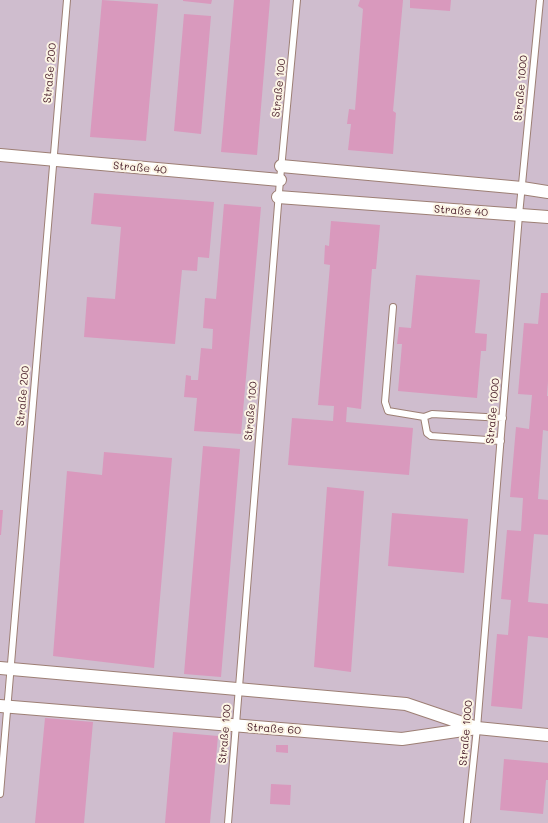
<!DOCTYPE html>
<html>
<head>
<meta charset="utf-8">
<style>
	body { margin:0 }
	canvas { display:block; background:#f0dfbe }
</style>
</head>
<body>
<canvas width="548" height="823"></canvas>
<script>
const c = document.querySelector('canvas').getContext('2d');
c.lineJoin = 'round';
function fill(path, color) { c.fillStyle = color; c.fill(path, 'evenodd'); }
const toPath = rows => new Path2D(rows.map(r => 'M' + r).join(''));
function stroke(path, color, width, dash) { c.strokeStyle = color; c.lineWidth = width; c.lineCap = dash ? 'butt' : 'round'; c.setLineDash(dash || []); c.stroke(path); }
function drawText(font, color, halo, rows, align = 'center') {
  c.font = font + ' Mali,sans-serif'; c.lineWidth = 4; c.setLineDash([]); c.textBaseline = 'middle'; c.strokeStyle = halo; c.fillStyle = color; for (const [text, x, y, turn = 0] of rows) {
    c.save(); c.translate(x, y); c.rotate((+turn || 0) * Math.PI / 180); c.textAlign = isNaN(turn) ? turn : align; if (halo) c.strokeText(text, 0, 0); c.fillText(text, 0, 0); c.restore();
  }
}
fill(toPath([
	[0,0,548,0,548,823,0,823]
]), '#cfbdce');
fill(toPath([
	[102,0,158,4,146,141,90,137],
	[183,0,212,0,211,4,183,1],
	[234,0,270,0,257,155,221,152],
	[360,0,403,0,393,111,396,113,393,154,348,150,351,124,347,124,349,109,355,110,363,9,358,6],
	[410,0,451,0,450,11,410,8],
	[184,14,211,16,201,134,174,131],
	[94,193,214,202,209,258,198,257,197,271,182,270,175,344,84,337,87,297,115,299,121,227,91,224],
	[224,204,261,207,241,434,194,431,197,398,184,397,186,375,191,376,191,380,198,380,201,348,212,349,213,329,203,328,205,298,216,299],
	[331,221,380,225,376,269,372,269,361,409,347,407,346,422,413,428,409,475,288,465,292,418,333,421,334,406,318,405,330,265,324,264,325,245,329,246],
	[416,275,480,280,475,333,487,334,486,351,481,351,477,398,398,391,402,344,397,344,399,327,411,328],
	[541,293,548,293,548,381,547,396,548,396,548,431,543,430,538,499,548,500,548,535,534,534,528,602,548,604,548,638,528,636,522,709,491,706,497,634,508,635,511,600,501,599,507,530,521,531,523,498,510,497,516,427,529,429,532,395,518,394,524,323,538,324],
	[203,446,240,449,221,677,184,674],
	[104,452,172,458,154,668,53,656,67,471,102,475],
	[327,487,364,491,351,672,314,667],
	[0,510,3,510,1,535,0,535],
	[392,513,468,519,464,573,388,566],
	[45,718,93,722,84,823,35,823],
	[173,732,218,736,210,823,165,823],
	[276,745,288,745,288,753,276,752],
	[504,759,548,763,548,780,546,780,543,814,500,810],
	[271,784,291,785,290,805,270,804]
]), '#d999bd');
const service = toPath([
	[393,307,385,402,388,411,424,417,427,433,431,436,501,441],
	[424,417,432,414,503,418],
	[0,794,67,0],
	[228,823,280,180,297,0],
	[467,823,477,728,519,215,540,0]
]);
const minor = toPath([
	[0,155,280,180],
	[281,166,522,188,548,192],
	[278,197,548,217],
	[0,668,406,704,474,727],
	[0,706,402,739,477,728,548,735]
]);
stroke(service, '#9d7f74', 8);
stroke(minor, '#9d7f74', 14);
stroke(service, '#fff', 6);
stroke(minor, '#fff', 12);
drawText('11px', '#4a1f2b', '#fcf5e5', [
	["Straße 200",50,73,-85],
	["Straße 100",279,88,-84],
	["Straße 1000",521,88,-85],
	["Straße 40",140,168,5],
	["Straße 40",461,211,4],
	["Straße 200",23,396,-85],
	["Straße 100",251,411,-85],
	["Straße 1000",493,411,-85],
	["Straße 60",274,729,4],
	["Straße 1000",466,733,-85],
	["Straße 100",225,734,-85]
]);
</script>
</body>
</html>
